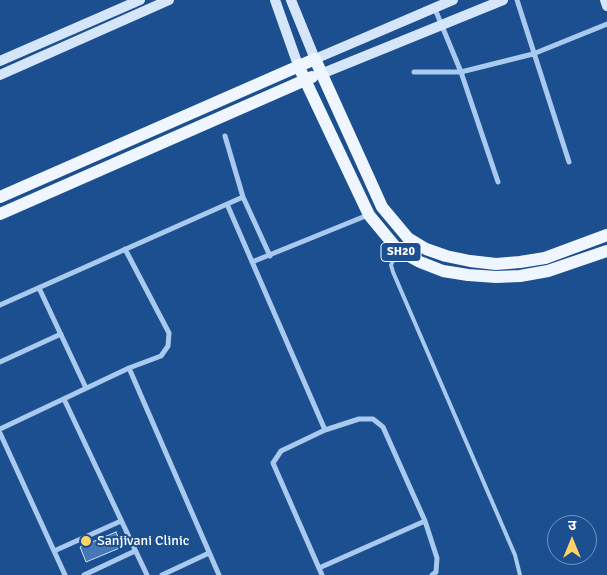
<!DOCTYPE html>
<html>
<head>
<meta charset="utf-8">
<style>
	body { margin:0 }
	#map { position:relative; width:607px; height:575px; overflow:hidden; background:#1b4f8f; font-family:Signika,"Noto Sans Devanagari",sans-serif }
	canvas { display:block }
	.north { position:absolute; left:547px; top:515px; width:50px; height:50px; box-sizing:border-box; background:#1b4f8f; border:1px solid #7695bc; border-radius:50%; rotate:0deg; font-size:14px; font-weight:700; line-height:20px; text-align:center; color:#fff }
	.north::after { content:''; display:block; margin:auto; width:18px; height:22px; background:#ffd166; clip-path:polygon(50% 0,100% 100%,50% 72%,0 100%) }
</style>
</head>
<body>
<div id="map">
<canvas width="607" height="575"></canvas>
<div class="north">उ</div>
</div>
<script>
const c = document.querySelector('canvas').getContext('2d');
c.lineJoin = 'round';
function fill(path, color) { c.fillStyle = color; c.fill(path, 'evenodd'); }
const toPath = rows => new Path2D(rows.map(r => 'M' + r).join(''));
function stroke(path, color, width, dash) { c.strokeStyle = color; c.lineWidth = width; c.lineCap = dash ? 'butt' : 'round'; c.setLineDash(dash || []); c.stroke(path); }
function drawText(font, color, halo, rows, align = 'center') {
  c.font = font + ' Signika,sans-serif'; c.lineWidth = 4; c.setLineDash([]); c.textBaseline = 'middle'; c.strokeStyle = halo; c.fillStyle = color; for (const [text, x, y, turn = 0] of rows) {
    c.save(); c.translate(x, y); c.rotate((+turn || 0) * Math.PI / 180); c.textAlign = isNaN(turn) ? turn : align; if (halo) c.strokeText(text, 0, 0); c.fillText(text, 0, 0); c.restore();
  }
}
const building = toPath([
	[116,532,122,547,86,562,80,547,116,532]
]);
fill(building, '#4478b7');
stroke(building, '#cfe3fa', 1);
stroke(toPath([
	[397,252,391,265,393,272,515,555,520,575]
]), '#a9c9ee', 4);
stroke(toPath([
	[517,0,569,162],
	[435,9,461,72,498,182],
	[414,72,461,72,533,54,607,24],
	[225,136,243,197,270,256],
	[227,204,325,430],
	[252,262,368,215],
	[39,288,86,388],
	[0,305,243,197],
	[0,362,61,334],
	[129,368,219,575],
	[64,399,147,575],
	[0,429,129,368,161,356,168,346,169,333,125,249],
	[0,433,65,575],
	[54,551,121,521],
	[319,568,425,521],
	[84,575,135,551],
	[162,575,209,553],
	[322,575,273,463,281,451,325,430,359,419,373,419,383,427,425,521,437,558,436,572,432,575]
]), '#a9c9ee', 5);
stroke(toPath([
	[275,0,298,65],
	[291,0,315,59,453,0],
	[605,0,607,6],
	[0,61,140,0],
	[321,74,503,0],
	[0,75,169,0]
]), '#d6e6fa', 10);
stroke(toPath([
	[298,65,369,215,398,250,420,262,443,271,468,275,496,277,520,276,548,271,607,251],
	[0,197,315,59,382,207,408,238,426,249,446,256,470,261,496,264,520,262,545,258,607,235],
	[0,214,312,77]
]), '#f0f6ff', 12);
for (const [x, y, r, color] of [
	[86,541,6,"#ffd166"]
]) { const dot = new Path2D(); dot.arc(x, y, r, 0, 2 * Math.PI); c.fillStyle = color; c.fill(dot); stroke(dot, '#1b4f8f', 2); }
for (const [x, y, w] of [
	[401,252,40]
]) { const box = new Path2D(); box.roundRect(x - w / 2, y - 9.5, w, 19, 4); c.fillStyle = '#1b4f8f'; c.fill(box); stroke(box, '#fff', 1); }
drawText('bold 12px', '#fff', null, [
	["SH20",401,252]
]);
drawText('14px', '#fff', '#1b4f8f', [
	["Sanjivani Clinic",97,541]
], 'left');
</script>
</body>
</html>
